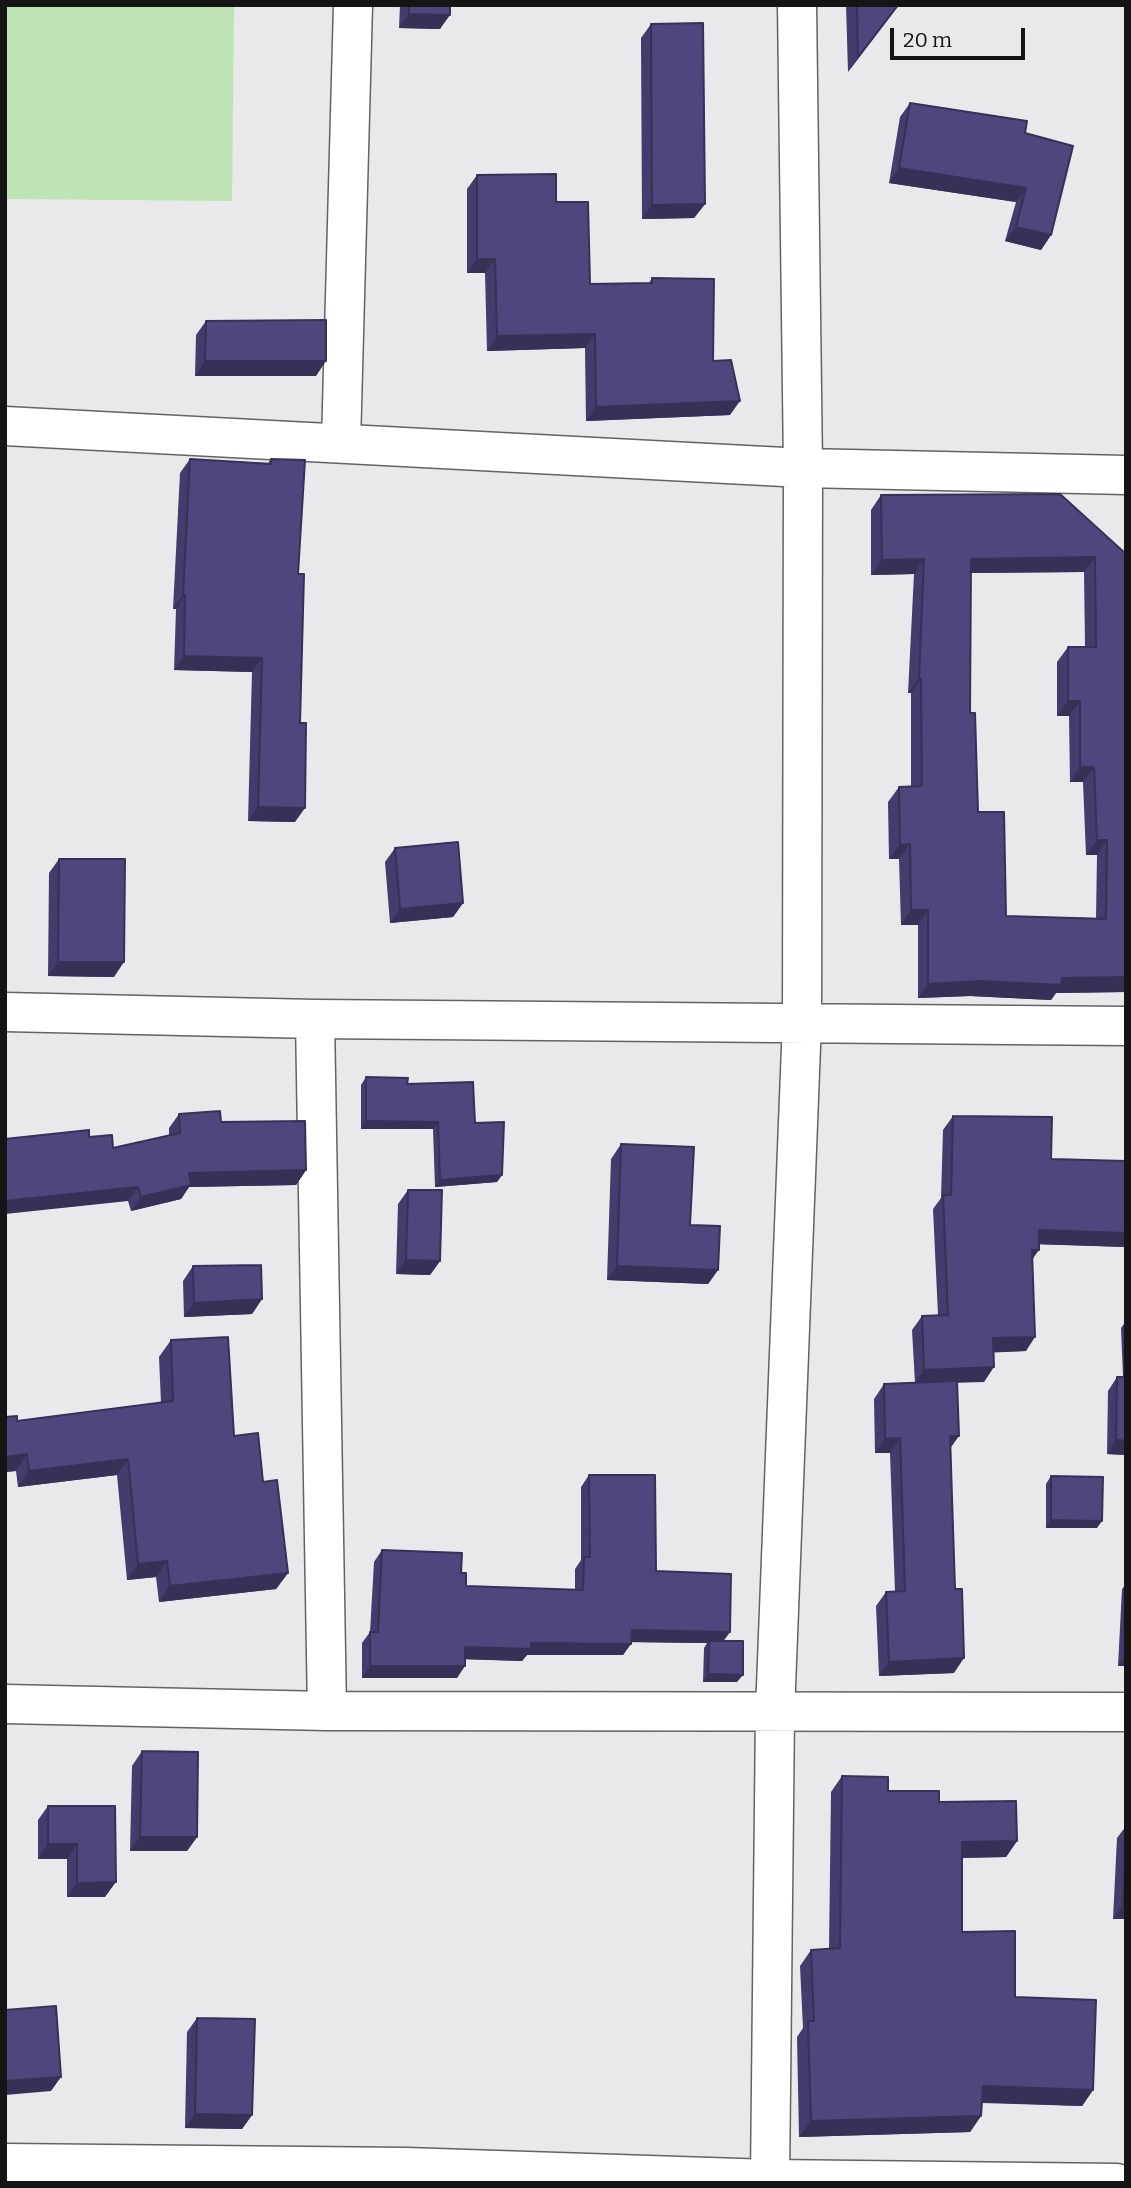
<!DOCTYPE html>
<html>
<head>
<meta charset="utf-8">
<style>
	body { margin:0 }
	#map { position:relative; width:1131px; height:2188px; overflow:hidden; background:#e9e9eb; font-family:Bitter,serif }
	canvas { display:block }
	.frame { position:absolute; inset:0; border:7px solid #151516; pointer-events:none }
	.scale { position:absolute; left:890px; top:28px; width:135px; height:32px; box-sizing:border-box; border:4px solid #151516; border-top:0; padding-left:9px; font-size:21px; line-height:24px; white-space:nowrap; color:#151516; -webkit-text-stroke:5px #e9e9eb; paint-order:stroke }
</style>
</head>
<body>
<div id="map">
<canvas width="1131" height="2188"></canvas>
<div class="frame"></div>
<div class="scale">20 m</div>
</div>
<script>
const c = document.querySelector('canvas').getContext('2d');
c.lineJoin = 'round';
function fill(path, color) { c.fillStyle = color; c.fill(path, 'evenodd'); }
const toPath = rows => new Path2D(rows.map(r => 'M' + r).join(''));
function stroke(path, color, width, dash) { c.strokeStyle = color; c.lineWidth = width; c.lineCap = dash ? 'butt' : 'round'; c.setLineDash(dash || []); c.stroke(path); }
fill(toPath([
	[5,5,234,5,232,201,5,199]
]), '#bee3b5');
const minor = toPath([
	[5,426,803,468,1126,475],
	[341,443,353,5],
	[5,1012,315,1019,1126,1026],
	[315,1019,327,1711],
	[5,1704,327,1711,1126,1712],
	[5,2163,406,2167,770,2179,1117,2183],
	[770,2179,775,1712,802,1021,803,468,797,5]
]);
stroke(minor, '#636365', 41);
stroke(minor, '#fff', 38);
fill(toPath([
	[400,5,450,5,440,29,399,28],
	[846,5,899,5,848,72],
	[651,24,705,204,694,218,642,219,641,38],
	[910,103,1025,133,1051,235,1041,250,1005,241,1016,202,889,183,900,117],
	[477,175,556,202,590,284,649,283,652,278,713,361,730,415,586,421,585,348,487,351,485,273,467,273,467,189],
	[206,321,316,376,195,376,196,335],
	[190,459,268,463,271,459,298,574,295,822,248,821,252,672,174,670,176,609,173,609,180,473],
	[881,495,1126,554,1126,992,1056,993,1051,1000,970,996,918,998,918,925,901,925,899,859,889,859,888,802,899,787,911,787,911,693,908,693,914,574,871,575,871,510],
	[1084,572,1085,647,1068,647,1057,662,1057,716,1069,716,1070,782,1083,782,1086,855,1097,855,1096,918,1006,916,978,812,970,713,971,573],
	[395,848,463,903,453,917,390,923,385,862],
	[59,859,114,977,48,976,49,873],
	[366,1077,407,1084,475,1123,502,1175,497,1182,435,1187,433,1129,361,1129,361,1085],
	[179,1114,221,1122,306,1170,296,1185,189,1187,181,1199,131,1211,128,1201,89,1137,113,1148,169,1135,169,1128],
	[953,1116,1051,1159,1126,1161,1126,1247,1039,1244,1033,1259,1026,1351,993,1352,984,1382,958,1382,951,1448,954,1673,879,1676,876,1606,886,1592,895,1592,890,1453,875,1453,874,1399,884,1384,915,1383,912,1330,922,1316,938,1315,933,1209,941,1198,943,1130],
	[621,1144,690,1225,718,1270,708,1284,607,1280,611,1159],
	[408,1190,440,1261,430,1275,396,1274,398,1204],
	[193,1266,262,1299,252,1314,184,1317,183,1281],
	[1126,1321,1126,1455,1107,1454,1108,1391,1117,1377,1123,1377,1121,1328],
	[171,1340,263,1482,288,1573,276,1589,159,1602,156,1577,127,1580,117,1475,18,1487,16,1471,5,1472,5,1417,17,1421,161,1403,159,1357],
	[589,1475,656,1571,730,1632,723,1641,737,1682,703,1682,704,1648,707,1643,631,1642,623,1655,527,1655,522,1661,465,1659,457,1678,362,1678,362,1643,370,1632,374,1562,382,1550,461,1573,466,1586,575,1590,575,1569,581,1560,581,1487],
	[1051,1476,1097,1528,1046,1528,1046,1484],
	[1126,1584,1126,1666,1118,1666,1122,1589],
	[142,1751,197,1837,187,1851,130,1851,132,1766],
	[842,1776,888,1791,939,1802,1017,1841,1006,1857,962,1858,962,1932,1015,1997,1093,2090,1082,2106,982,2103,981,2116,970,2132,799,2137,797,2037,803,2028,800,1966,811,1950,829,1949,831,1792],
	[48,1806,115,1806,105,1897,67,1897,67,1859,38,1859,38,1820],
	[1126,1826,1126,1919,1113,1919,1117,1838],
	[197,2018,252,2115,242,2129,185,2128,187,2032]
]), '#433c6c');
fill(toPath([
	[898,5,899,5,848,72,858,57],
	[409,14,450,15,440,29,399,28],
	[899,168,1026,188,1016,202,889,183],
	[705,204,694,218,642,219,652,205],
	[1016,227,1051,235,1041,250,1005,241],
	[477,259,495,259,485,273,467,273],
	[595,334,585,348,487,351,497,336],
	[205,361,326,361,316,376,195,376],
	[740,401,730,415,586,421,596,407],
	[1095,557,1084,572,960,573,971,559],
	[924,559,914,574,871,575,882,560],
	[183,595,185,595,176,609,173,609],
	[184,656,262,658,252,672,174,670],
	[919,679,921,679,911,693,908,693],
	[1068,701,1080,701,1069,716,1057,716],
	[1080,767,1094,767,1083,782,1070,782],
	[258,807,305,808,295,822,248,821],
	[1097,840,1107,840,1097,855,1086,855],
	[910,844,899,859,889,859,900,845],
	[463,903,453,917,390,923,400,909],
	[911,910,928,910,918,925,901,925],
	[58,962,124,962,114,977,48,976],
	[1126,977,1126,992,1056,993,1051,1000,970,996,918,998,928,984,980,981],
	[366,1121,438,1122,433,1129,361,1129],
	[306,1170,296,1185,189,1187,181,1199,131,1211,141,1197,189,1173],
	[502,1175,497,1182,435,1187,440,1180],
	[138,1187,128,1201,5,1214,5,1201],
	[1039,1230,1126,1233,1126,1247,1029,1244],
	[1032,1250,1039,1250,1029,1264],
	[406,1260,440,1261,430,1275,396,1274],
	[617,1266,718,1270,708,1284,607,1280],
	[262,1299,252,1314,184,1317,194,1303],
	[1035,1337,1026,1351,983,1353,993,1338],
	[994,1367,984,1382,915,1384,924,1370],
	[950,1436,959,1436,949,1450],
	[900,1438,890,1453,875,1453,885,1439],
	[1116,1440,1126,1441,1126,1455,1107,1454],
	[27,1454,16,1471,5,1472,5,1457],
	[128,1459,117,1475,18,1487,29,1471],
	[1051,1520,1102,1521,1097,1528,1046,1528],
	[167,1561,156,1577,127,1580,138,1564],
	[288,1573,276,1589,159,1602,170,1586],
	[632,1630,730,1632,722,1643,709,1641,707,1643,623,1642],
	[531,1643,631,1644,623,1655,527,1655,522,1661,457,1659,465,1647],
	[1126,1655,1126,1666,1118,1666],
	[964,1658,954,1673,879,1676,889,1662],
	[370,1666,465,1666,457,1678,362,1678],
	[708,1674,743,1675,737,1682,703,1682],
	[140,1837,197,1837,187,1851,130,1851],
	[1017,1841,1006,1857,950,1858,962,1842],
	[48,1844,77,1844,67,1859,38,1859],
	[116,1882,105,1897,67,1897,77,1883],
	[1123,1905,1126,1905,1126,1919,1113,1919],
	[61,2077,51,2091,5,2095,5,2081],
	[983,2086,1093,2090,1082,2106,971,2102],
	[195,2114,252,2115,242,2129,185,2128],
	[981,2116,970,2132,799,2137,811,2121]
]), '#373158');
const building = toPath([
	[409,5,450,5,450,15,409,14,409,5],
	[857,5,898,5,858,57,857,5],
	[703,23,705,204,652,205,651,24,703,23],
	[910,103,1027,121,1025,133,1073,146,1051,235,1016,227,1026,188,899,168,910,103],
	[556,174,556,202,588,202,590,284,652,283,652,278,714,279,713,361,731,360,740,401,596,407,595,334,497,336,495,259,477,259,477,175,556,174],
	[326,320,326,361,205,361,206,321,326,320],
	[190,459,271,464,271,459,305,460,298,574,304,574,300,723,306,723,305,808,258,807,262,658,184,656,185,595,183,595,190,459],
	[1060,494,1126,554,1126,977,1062,978,1061,985,980,981,928,984,928,910,911,910,910,844,900,845,899,787,922,786,921,679,919,679,924,559,882,560,881,495,1060,494],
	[1095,557,1096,647,1068,647,1068,701,1080,701,1080,767,1094,767,1097,840,1107,840,1106,919,1006,916,1004,812,978,812,975,713,970,713,971,559,1095,557],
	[458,842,463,903,400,909,395,848,458,842],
	[59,859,125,859,124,962,58,962,59,859],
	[366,1077,408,1078,407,1084,473,1082,475,1123,504,1122,502,1175,440,1180,438,1122,366,1121,366,1077],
	[220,1111,221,1122,305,1121,306,1170,189,1173,191,1185,141,1197,138,1187,5,1201,5,1139,89,1130,89,1137,112,1135,113,1148,180,1133,179,1114,220,1111],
	[953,1116,1052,1117,1051,1159,1126,1161,1126,1233,1039,1230,1039,1250,1032,1250,1035,1337,993,1338,994,1367,924,1370,922,1316,948,1315,943,1195,951,1195,953,1116],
	[621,1144,694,1147,690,1225,720,1226,718,1270,617,1266,621,1144],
	[408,1190,442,1190,440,1261,406,1260,408,1190],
	[261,1265,262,1299,194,1303,193,1266,261,1265],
	[228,1337,234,1436,258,1433,263,1482,277,1480,288,1573,170,1586,167,1561,138,1564,128,1459,29,1471,27,1454,5,1457,5,1417,17,1416,17,1421,173,1401,171,1340,228,1337],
	[1117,1377,1126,1377,1126,1441,1116,1440,1117,1377],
	[957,1381,959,1436,950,1436,955,1589,962,1589,964,1658,889,1662,886,1592,905,1591,900,1438,885,1439,884,1384,957,1381],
	[589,1475,655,1475,656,1571,731,1574,730,1632,632,1630,631,1644,531,1643,531,1649,465,1647,465,1666,370,1666,370,1632,378,1632,382,1550,462,1553,461,1573,466,1573,466,1586,583,1590,584,1557,590,1557,589,1475],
	[1051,1476,1103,1477,1102,1521,1051,1520,1051,1476],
	[709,1641,743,1641,743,1675,708,1674,709,1641],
	[142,1751,198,1752,197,1837,140,1837,142,1751],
	[842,1776,888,1777,888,1791,939,1791,939,1802,1016,1801,1017,1841,962,1842,962,1932,1015,1931,1015,1997,1096,2000,1093,2090,983,2086,981,2116,811,2121,808,2021,814,2021,811,1950,840,1948,842,1776],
	[48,1806,115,1806,116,1882,77,1883,77,1844,48,1844,48,1806],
	[1126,1845,1126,1905,1123,1905,1126,1845],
	[56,2006,61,2077,5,2081,5,2010,56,2006],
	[197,2018,255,2019,252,2115,195,2114,197,2018]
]);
fill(building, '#4e467d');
stroke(building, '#373158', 2);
</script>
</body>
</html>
